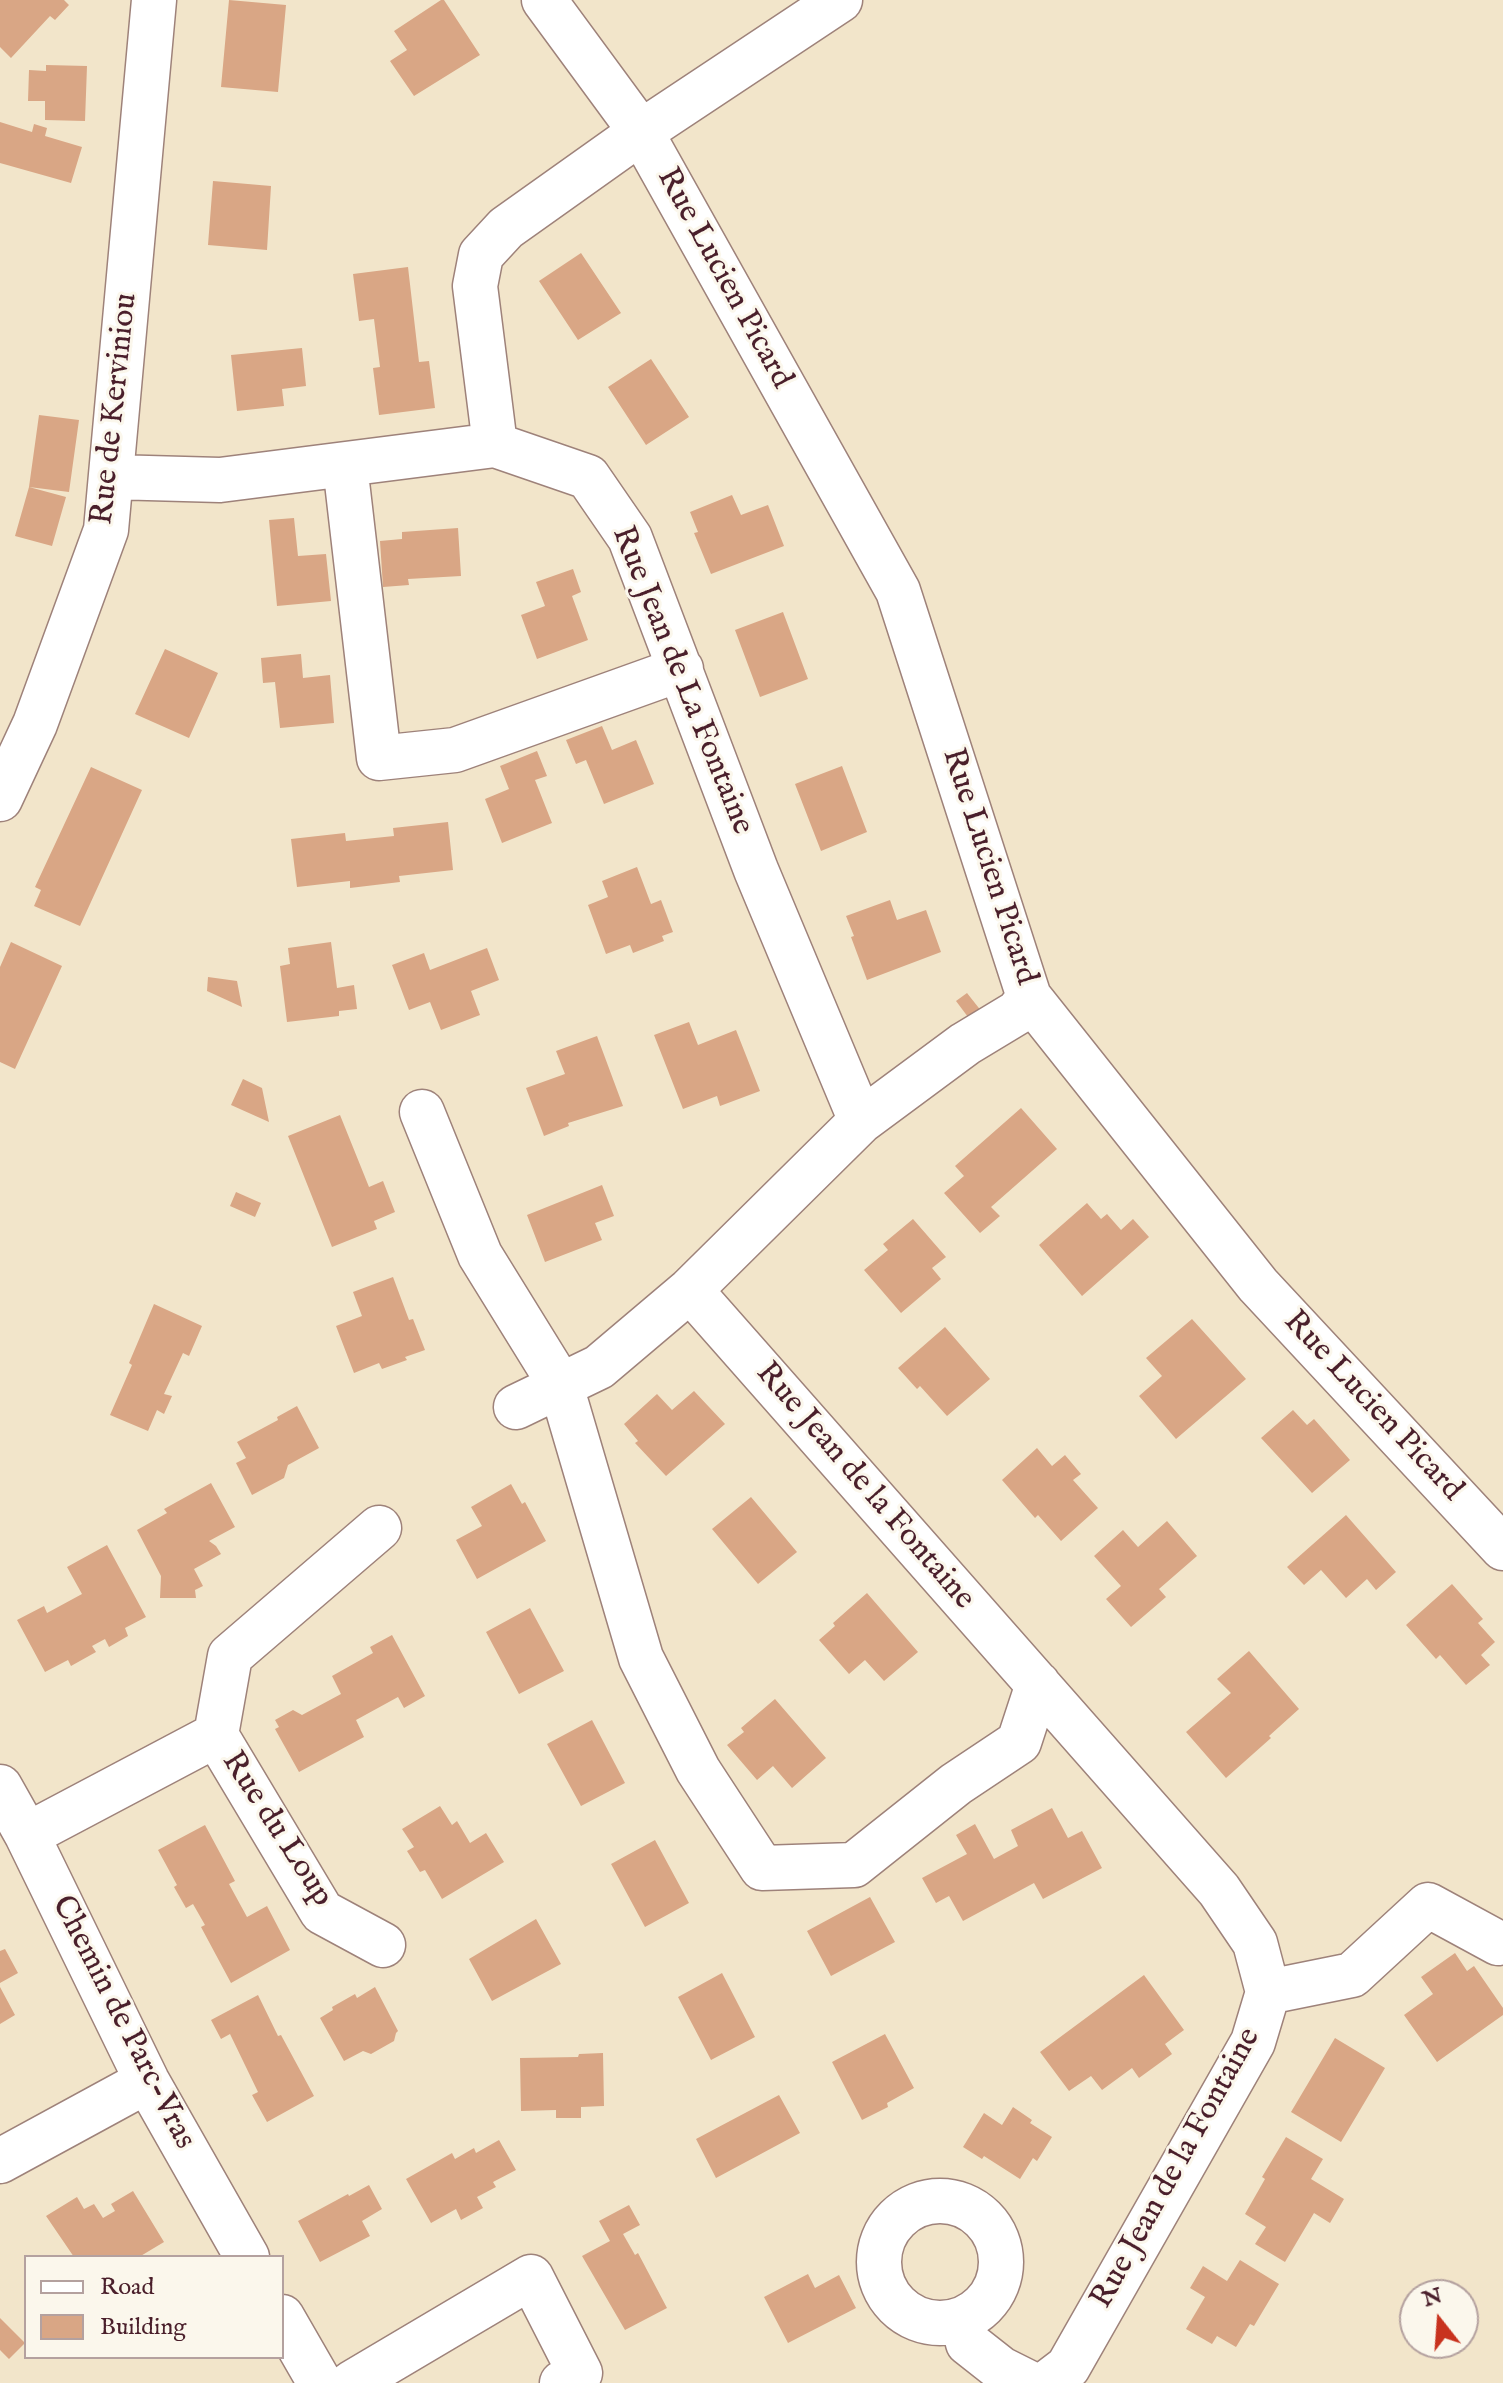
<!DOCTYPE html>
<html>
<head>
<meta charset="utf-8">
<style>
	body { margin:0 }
	#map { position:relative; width:1503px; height:2383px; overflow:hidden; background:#f2e5ca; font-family:"IM FELL English",serif }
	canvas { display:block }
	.legend { position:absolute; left:24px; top:2255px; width:260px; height:104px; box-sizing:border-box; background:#fbf7ec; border:2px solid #b4a19f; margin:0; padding:10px 14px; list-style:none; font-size:24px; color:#4a1f2b }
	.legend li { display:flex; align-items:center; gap:16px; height:40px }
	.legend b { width:40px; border:2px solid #b4a19f }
	.north { position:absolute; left:1399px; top:2279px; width:80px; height:80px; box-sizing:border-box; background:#fbf7ec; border:2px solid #b4a19f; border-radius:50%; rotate:343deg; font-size:22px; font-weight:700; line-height:32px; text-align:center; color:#4a1f2b }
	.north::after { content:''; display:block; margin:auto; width:28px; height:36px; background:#c8321e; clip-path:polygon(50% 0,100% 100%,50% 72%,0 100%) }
</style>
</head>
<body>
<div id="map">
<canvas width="1503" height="2383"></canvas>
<ul class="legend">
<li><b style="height:10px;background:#fff"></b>Road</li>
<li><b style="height:22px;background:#d9a685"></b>Building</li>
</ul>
<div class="north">N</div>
</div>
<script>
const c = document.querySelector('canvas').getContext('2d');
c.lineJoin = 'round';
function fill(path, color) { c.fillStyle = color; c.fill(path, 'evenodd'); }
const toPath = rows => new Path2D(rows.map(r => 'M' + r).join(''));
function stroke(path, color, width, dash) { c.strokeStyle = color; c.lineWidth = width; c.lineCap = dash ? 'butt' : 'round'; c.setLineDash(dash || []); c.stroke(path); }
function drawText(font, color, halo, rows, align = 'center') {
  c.font = font + ' "IM FELL English",serif'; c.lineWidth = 6; c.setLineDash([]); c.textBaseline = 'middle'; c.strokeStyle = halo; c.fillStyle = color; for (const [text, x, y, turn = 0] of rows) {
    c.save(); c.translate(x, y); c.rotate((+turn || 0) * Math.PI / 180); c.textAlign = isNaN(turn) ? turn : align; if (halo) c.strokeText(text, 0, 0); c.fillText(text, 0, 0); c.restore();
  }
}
fill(toPath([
	[0,0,64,0,69,5,55,20,50,16,11,58,0,47],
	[229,0,286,5,278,92,221,87],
	[441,0,444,0,480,55,414,96,390,61,407,50,394,31],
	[46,65,87,66,85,121,45,120,45,101,28,101,29,70,46,71],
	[0,122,32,132,34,124,47,128,45,136,82,147,71,183,0,163],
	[213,181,271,186,267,250,208,245],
	[581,253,621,313,578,340,539,281],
	[408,267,419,362,429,361,435,408,379,415,373,368,380,367,374,319,359,321,353,274],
	[302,348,306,386,282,389,284,406,237,411,231,355],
	[651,359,689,417,646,445,608,387],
	[39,415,79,420,69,492,29,487,66,497,52,546,15,536,29,487],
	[732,495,741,515,768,505,784,546,711,574,694,533,698,532,690,512],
	[294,518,298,556,326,554,331,601,277,606,269,520],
	[458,528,461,576,408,579,409,585,383,587,380,541,402,539,402,532],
	[573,569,581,592,572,596,588,640,537,659,521,615,545,606,536,582],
	[783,612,808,679,760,697,735,630],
	[165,649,218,673,189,738,135,714],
	[301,654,303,678,330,675,334,723,280,728,275,682,263,683,261,658],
	[602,726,612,750,636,740,654,784,604,804,586,760,576,764,566,740],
	[537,751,547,776,535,780,552,823,502,843,485,799,509,789,500,766],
	[842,766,867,832,821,851,795,784],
	[91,767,142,790,80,926,34,906,41,890,35,887],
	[448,822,453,870,399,876,400,882,350,888,350,881,297,887,291,839,345,833,346,841,394,836,393,828],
	[637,867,651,904,661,900,673,932,662,936,664,941,633,953,630,945,606,954,588,905,608,897,602,881],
	[890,900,897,920,926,910,941,952,867,980,851,937,854,936,846,916],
	[11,942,62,966,15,1069,0,1062,0,967],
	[331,942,337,988,354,985,357,1009,339,1011,339,1016,287,1022,280,966,290,964,288,948],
	[487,948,499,980,471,991,480,1015,441,1030,430,1002,409,1010,392,965,424,953,430,970],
	[208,977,237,981,242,1007,207,991],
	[967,993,982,1012,971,1021,956,1001],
	[689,1022,698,1045,736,1030,760,1091,720,1106,717,1096,683,1109,654,1035],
	[597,1036,623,1106,568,1123,569,1126,544,1136,526,1088,565,1074,556,1051],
	[243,1079,262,1088,269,1122,231,1105],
	[1021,1108,1057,1149,991,1207,1000,1216,980,1233,944,1193,964,1176,955,1166],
	[340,1115,369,1187,383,1181,395,1212,374,1221,377,1229,332,1247,288,1136],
	[602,1185,614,1216,595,1223,602,1240,545,1262,527,1215],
	[236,1192,261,1203,255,1217,230,1206],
	[1087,1203,1101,1219,1107,1214,1121,1230,1133,1219,1149,1237,1082,1296,1039,1245],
	[913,1219,946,1257,932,1268,941,1279,901,1313,864,1270,888,1250,883,1244],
	[393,1277,409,1320,413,1319,425,1350,405,1357,407,1360,382,1369,379,1363,354,1373,336,1326,362,1316,353,1292],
	[154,1304,202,1326,189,1356,183,1353,164,1394,172,1396,164,1414,157,1410,148,1431,110,1415,132,1365,129,1363],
	[1192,1319,1246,1379,1176,1439,1139,1396,1162,1376,1146,1358],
	[945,1327,990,1379,947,1416,920,1386,917,1389,898,1368],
	[694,1391,725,1424,666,1476,635,1443,638,1441,624,1424,657,1394,672,1410],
	[297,1406,319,1448,288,1465,284,1478,252,1495,236,1463,246,1458,237,1442,278,1420,277,1417],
	[1293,1410,1307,1425,1314,1419,1350,1460,1312,1493,1261,1438],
	[1037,1448,1052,1466,1065,1455,1081,1474,1073,1480,1098,1508,1061,1541,1038,1515,1035,1518,1002,1480],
	[211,1483,235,1527,209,1541,216,1546,221,1554,194,1569,203,1586,195,1590,196,1598,160,1598,161,1576,137,1530,167,1513,164,1509],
	[511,1484,522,1504,525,1502,546,1541,477,1579,456,1540,482,1526,471,1507],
	[751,1497,797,1552,758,1584,712,1529],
	[1346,1515,1396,1572,1376,1590,1367,1579,1346,1598,1321,1570,1304,1585,1287,1567],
	[1167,1521,1197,1556,1159,1589,1166,1597,1131,1627,1106,1599,1121,1586,1094,1556,1123,1530,1138,1547],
	[107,1545,146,1617,125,1628,128,1636,109,1647,105,1639,92,1646,96,1652,71,1666,68,1660,45,1672,17,1620,44,1606,47,1613,82,1594,67,1567],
	[1452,1584,1483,1619,1478,1623,1495,1642,1481,1655,1490,1665,1466,1685,1440,1655,1436,1659,1406,1625],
	[867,1593,918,1652,884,1681,865,1660,849,1674,819,1640,835,1626,833,1623],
	[530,1608,564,1671,519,1694,486,1632],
	[392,1635,425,1696,404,1708,398,1697,356,1720,364,1737,299,1772,275,1729,279,1727,275,1720,293,1710,302,1715,341,1694,332,1676,373,1653,370,1647],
	[1249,1651,1299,1709,1269,1736,1271,1738,1226,1778,1186,1732,1231,1693,1217,1679],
	[775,1699,826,1758,792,1788,773,1766,757,1780,727,1745,744,1732,741,1728],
	[592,1720,625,1783,581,1806,547,1744],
	[440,1806,452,1825,457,1821,470,1843,486,1833,504,1862,442,1899,425,1870,420,1872,407,1851,414,1847,402,1829],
	[1052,1808,1068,1838,1082,1831,1102,1868,1043,1899,1034,1883,963,1921,949,1896,936,1903,922,1878,967,1854,956,1835,975,1824,994,1859,1018,1846,1011,1830],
	[205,1825,235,1881,229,1884,247,1917,267,1906,290,1950,231,1983,201,1927,205,1925,193,1904,186,1908,174,1887,177,1885,158,1850],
	[655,1840,689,1903,645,1927,611,1864],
	[870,1897,895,1942,831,1976,807,1931],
	[536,1919,561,1964,492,2001,469,1959],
	[5,1949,18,1973,0,1983,0,1951],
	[1455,1953,1467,1971,1474,1966,1503,2008,1503,2015,1437,2062,1404,2015,1433,1994,1421,1977],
	[722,1973,755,2037,711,2060,678,1997],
	[1144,1975,1184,2030,1165,2044,1172,2054,1139,2078,1132,2068,1102,2090,1091,2076,1069,2091,1040,2052],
	[0,1987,15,2015,0,2024],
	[375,1987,398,2031,396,2033,394,2041,371,2054,363,2051,344,2061,320,2018,333,2010,332,2007,355,1994,357,1998],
	[258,1995,278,2036,281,2035,314,2096,267,2122,252,2095,258,2092,230,2034,221,2039,211,2020],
	[885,2034,914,2088,887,2103,888,2107,862,2120,832,2062],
	[1335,2038,1385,2068,1341,2142,1291,2112],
	[603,2053,604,2106,581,2107,581,2118,556,2118,556,2110,521,2111,520,2058,578,2057,579,2054],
	[779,2095,800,2133,716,2178,696,2139],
	[1013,2107,1032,2120,1030,2123,1052,2137,1037,2161,1033,2158,1020,2179,984,2156,982,2159,963,2147,984,2113,1002,2125],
	[1286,2137,1323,2159,1311,2179,1344,2199,1330,2223,1314,2213,1285,2262,1255,2244,1266,2227,1245,2214,1265,2179,1262,2177],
	[499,2140,516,2170,493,2182,496,2187,477,2197,483,2208,461,2220,456,2209,431,2223,406,2179,452,2153,455,2159,474,2148,476,2153],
	[369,2185,382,2209,362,2221,370,2236,320,2262,298,2221,348,2194,349,2196],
	[133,2191,164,2242,139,2257,74,2257,46,2216,77,2197,84,2209,94,2204,103,2218,115,2211,111,2204],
	[629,2205,640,2225,623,2234,635,2255,638,2253,667,2308,625,2330,582,2256,610,2241,599,2221],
	[1240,2260,1279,2284,1254,2326,1250,2324,1236,2347,1217,2336,1212,2344,1186,2329,1205,2297,1190,2288,1203,2266,1227,2281],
	[808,2274,815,2288,839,2275,856,2308,788,2343,764,2297],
	[0,2318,25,2343,9,2359,0,2350]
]), '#d9a685');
const street = toPath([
	[544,0,641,132,898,591,1029,997,1258,1285,1503,1548],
	[495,445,475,286,481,255,506,228,641,132,840,0],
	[345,465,379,758,455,750,681,669],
	[112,477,220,480,495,445,588,477,630,538,756,870,861,1121],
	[0,799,35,724,106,530,154,0],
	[422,1112,480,1255,561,1386,641,1658,698,1770,762,1868,854,1865,956,1784,1019,1742,1038,1684],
	[690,1290,1219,1890,1255,1943,1268,1992,1253,2042,1068,2367,1047,2383],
	[516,1407,599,1367,690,1290,861,1121,965,1044,1018,1012,1029,997],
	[379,1528,230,1656,216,1735,322,1912,383,1945],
	[0,1787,27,1835,147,2081,247,2257],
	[27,1835,216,1735],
	[1268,1992,1352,1975,1428,1905,1498,1943],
	[0,2161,147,2081],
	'879 2262a61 61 0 1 1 122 0a61 61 0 1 1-122 0Z',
	[282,2317,320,2383],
	[962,2319,968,2343,1001,2369,1029,2383],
	[352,2383,531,2277,580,2373,562,2383]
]);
stroke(street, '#9e827a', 47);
stroke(street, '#fff', 44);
drawText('32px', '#4a1f2b', '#fbf7ec', [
	["Rue Lucien Picard",723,279,61],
	["Rue de Kerviniou",116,409,-84],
	["Rue Jean de La Fontaine",681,681,68],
	["Rue Lucien Picard",988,867,72],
	["Rue Lucien Picard",1372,1407,47],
	["Rue Jean de la Fontaine",864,1487,49],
	["Rue du Loup",276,1830,57],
	["Chemin de Parc-Vras",122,2023,63],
	["Rue Jean de la Fontaine",1177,2169,-61]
]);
</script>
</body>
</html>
